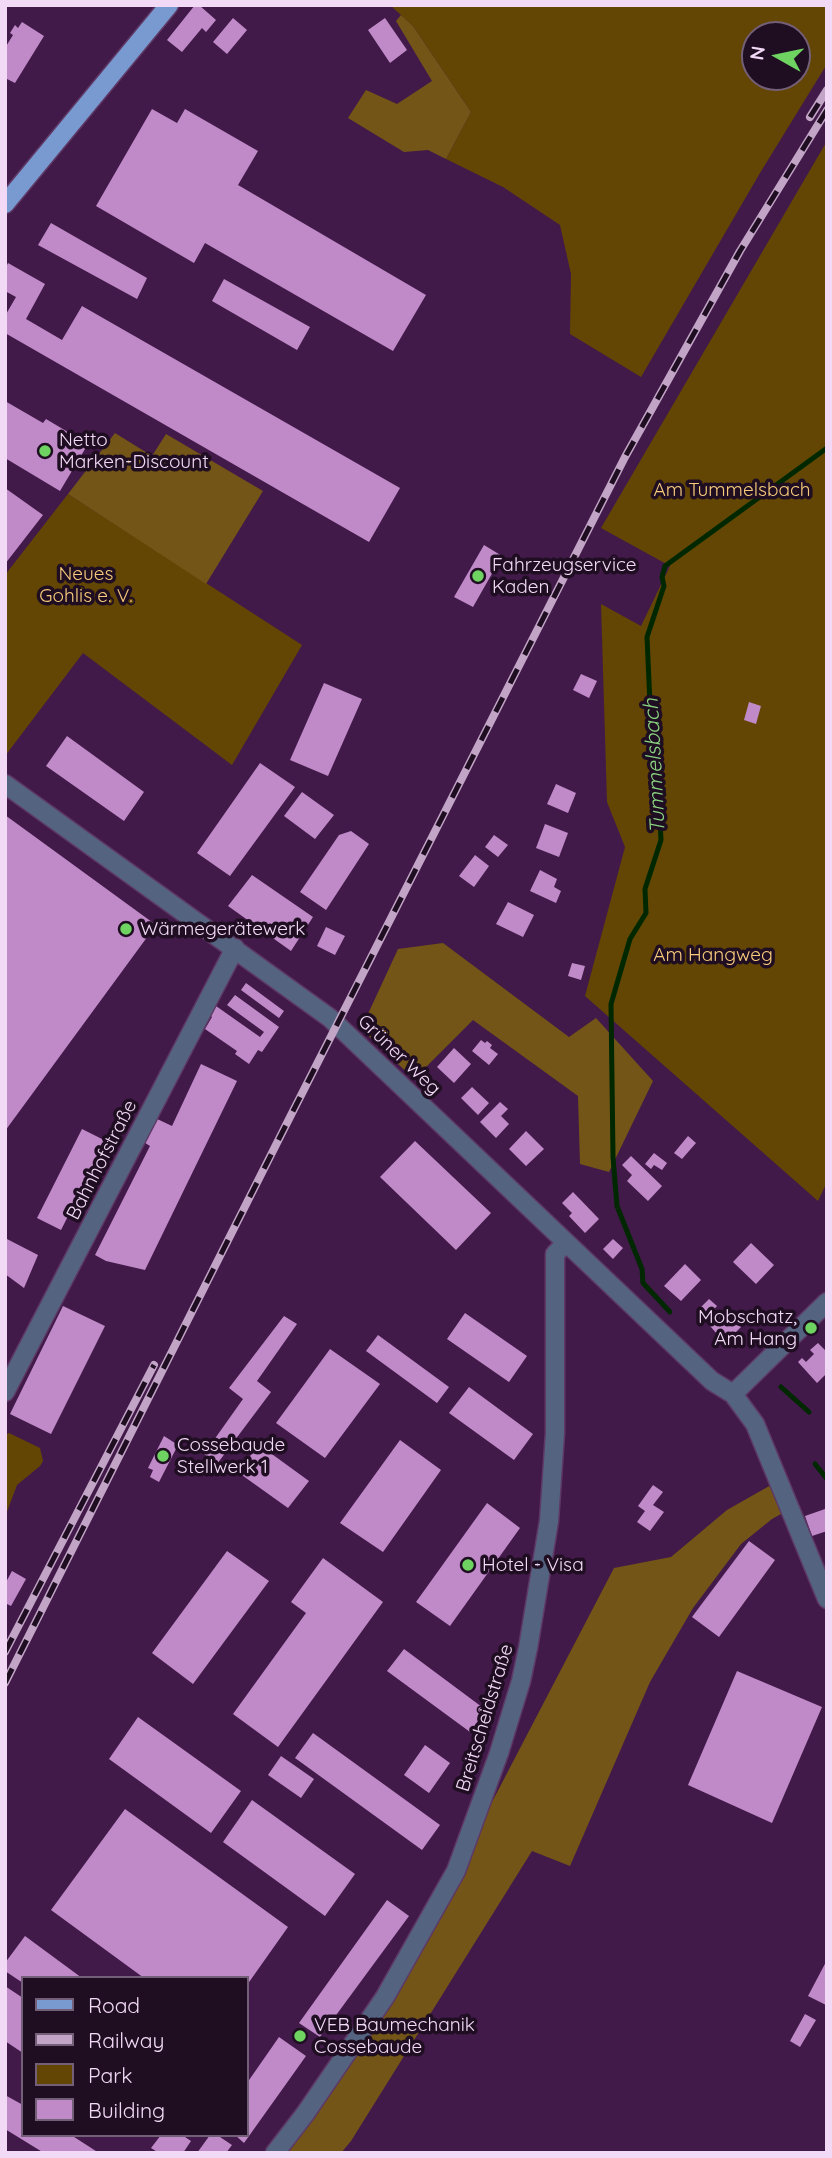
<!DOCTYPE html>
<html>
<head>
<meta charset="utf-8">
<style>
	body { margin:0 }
	#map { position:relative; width:832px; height:2158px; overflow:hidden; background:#421a49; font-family:Quicksand,sans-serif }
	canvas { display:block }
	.frame { position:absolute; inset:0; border:7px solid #f2d9f6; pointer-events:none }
	.legend { position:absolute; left:21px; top:1976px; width:228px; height:161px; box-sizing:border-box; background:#1f0e22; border:2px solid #735f77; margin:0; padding:9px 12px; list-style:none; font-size:21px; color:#f2d9f6 }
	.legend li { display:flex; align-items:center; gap:14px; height:35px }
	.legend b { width:35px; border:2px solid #735f77 }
	.north { position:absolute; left:741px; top:21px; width:70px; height:70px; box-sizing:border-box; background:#1f0e22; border:2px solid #735f77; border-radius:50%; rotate:279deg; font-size:19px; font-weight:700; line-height:28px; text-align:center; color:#f2d9f6 }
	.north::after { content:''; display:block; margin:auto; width:24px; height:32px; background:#6ed361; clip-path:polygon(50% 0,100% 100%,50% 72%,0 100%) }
</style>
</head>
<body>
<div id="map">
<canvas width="832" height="2158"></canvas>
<div class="frame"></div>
<ul class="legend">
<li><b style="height:9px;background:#7999d1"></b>Road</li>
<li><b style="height:9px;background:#c1a4c6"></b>Railway</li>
<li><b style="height:19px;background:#634603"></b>Park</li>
<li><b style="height:19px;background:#c08ac9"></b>Building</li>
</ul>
<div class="north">N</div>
</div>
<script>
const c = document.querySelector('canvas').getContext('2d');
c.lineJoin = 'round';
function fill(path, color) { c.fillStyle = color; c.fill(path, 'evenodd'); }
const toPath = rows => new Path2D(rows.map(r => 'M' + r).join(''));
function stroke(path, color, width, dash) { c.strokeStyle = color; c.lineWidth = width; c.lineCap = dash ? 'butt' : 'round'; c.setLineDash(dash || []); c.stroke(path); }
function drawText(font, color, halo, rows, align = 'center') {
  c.font = font + ' Quicksand,sans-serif'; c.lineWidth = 7; c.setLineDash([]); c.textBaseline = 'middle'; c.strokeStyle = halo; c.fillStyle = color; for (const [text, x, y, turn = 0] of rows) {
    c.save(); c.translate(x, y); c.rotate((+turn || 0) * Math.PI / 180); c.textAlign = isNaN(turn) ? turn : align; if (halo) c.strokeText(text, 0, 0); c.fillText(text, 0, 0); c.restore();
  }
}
fill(toPath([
	[390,5,827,5,827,64,760,173,641,377,570,334,571,274,560,225,503,187,446,159,471,112,413,26],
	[755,35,797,35,797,77,755,77],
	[827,141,827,1182,818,1201,585,996,625,847,607,802,601,604,641,626,670,566,601,528],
	[68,494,302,645,232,765,83,653,5,756,5,575],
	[9,1433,40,1448,43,1461,40,1466,17,1485,5,1517,5,1435]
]), '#634603');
fill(toPath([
	[401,15,413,26,471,112,446,159,428,150,404,152,348,118,366,90,397,104,432,81,396,21],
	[115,433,152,456,166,434,263,491,206,584,68,494],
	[443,943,569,1037,596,1018,653,1081,609,1172,580,1164,578,1096,473,1020,414,1079,361,1029,398,949],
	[778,1481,790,1509,772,1519,741,1544,693,1608,650,1682,570,1866,532,1851,351,2141,341,2153,275,2153,456,1871,614,1568,671,1557,727,1510]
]), '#735517');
stroke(toPath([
	[670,1312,643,1283,642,1269,617,1206,613,1157,611,1004,630,939,646,913,645,889,661,840,656,749,650,704,647,637,664,586,662,577,665,566,827,448],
	[781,1387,809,1412],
	[815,1464,827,1479]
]), '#002800', 5);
fill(toPath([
	[195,5,199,5,216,20,206,32,202,28,182,52,167,40],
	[233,18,247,30,227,54,213,42],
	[385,18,407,50,390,63,368,30],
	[22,22,44,36,15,83,5,78,5,48,13,35,10,33,15,25,18,28],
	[152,109,177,123,185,109,258,151,238,185,426,295,393,351,205,243,194,263,96,206],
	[51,223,147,278,137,299,38,245],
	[8,263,45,284,26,319,62,340,82,306,400,488,369,542,5,333,5,316,16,297,5,291,5,269],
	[224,279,310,327,297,350,212,301],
	[5,401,43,423,46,419,88,444,60,491,5,458],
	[5,488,43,515,5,564],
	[484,545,502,556,473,607,454,597],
	[581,674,597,681,589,698,573,690],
	[324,683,362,699,328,776,290,760],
	[749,702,761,706,756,724,744,720],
	[67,736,144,792,124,821,46,766],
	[260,763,295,787,230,876,197,853],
	[556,784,576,793,568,813,547,804],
	[302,792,334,815,315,839,284,816],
	[5,815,156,925,5,1131],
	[545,824,568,833,559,857,536,848],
	[351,831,369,844,326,910,300,892,339,835],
	[494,835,508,845,498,857,485,847],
	[475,855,489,866,474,887,459,876],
	[540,870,557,879,554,887,561,891,556,903,530,891],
	[252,875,313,917,291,951,228,906],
	[508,902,534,915,523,937,496,924],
	[326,927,345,936,335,955,317,946],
	[572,963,585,966,581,980,568,976],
	[246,983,284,1011,279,1018,241,990],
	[235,995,279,1027,262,1052,258,1050,249,1064,235,1054,237,1051,205,1029,212,1017,210,1015,216,1006,260,1037,264,1032,227,1005],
	[481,1040,485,1043,487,1041,492,1045,490,1048,498,1054,489,1065,472,1051],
	[454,1048,471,1064,454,1083,437,1067],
	[201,1064,237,1081,145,1270,106,1261,95,1255,150,1146,142,1141,153,1117,172,1126],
	[472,1087,489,1103,478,1115,461,1098],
	[500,1102,508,1109,501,1116,509,1124,496,1138,480,1122],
	[82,1129,106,1141,61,1230,37,1218],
	[526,1131,544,1149,526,1166,509,1149],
	[688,1136,696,1143,682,1159,674,1153],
	[415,1141,491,1213,456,1250,380,1177],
	[654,1153,667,1163,662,1170,654,1165,651,1169,645,1164],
	[631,1156,662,1186,648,1201,627,1181,632,1175,622,1165],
	[573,1192,599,1219,585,1233,569,1216,572,1213,562,1203],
	[5,1238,38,1255,24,1288,5,1274],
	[613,1239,623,1248,613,1259,603,1249],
	[751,1243,774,1265,756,1284,733,1262],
	[685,1264,701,1280,681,1301,664,1286],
	[709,1299,717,1306,705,1319,697,1311],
	[63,1306,105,1326,51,1434,10,1414],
	[726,1310,741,1327,725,1343,710,1326],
	[465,1313,527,1356,509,1382,447,1339],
	[284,1316,297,1324,257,1381,271,1392,217,1464,204,1454,243,1399,229,1388],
	[378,1335,449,1387,437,1403,366,1351],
	[818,1343,827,1352,827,1373,817,1383,798,1362,802,1358,806,1362,814,1354,810,1350],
	[330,1349,380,1384,325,1458,276,1423],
	[469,1387,533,1434,514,1460,449,1413],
	[164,1436,178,1445,159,1482,150,1477,153,1470,148,1468],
	[400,1440,441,1470,383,1552,340,1523],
	[258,1444,309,1481,288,1508,239,1473],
	[653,1485,663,1492,653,1505,664,1512,650,1531,637,1522,645,1511,638,1506],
	[487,1503,520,1528,450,1626,416,1602],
	[825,1509,827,1531,812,1536,805,1516],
	[749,1541,775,1560,719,1637,692,1617],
	[227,1551,269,1581,193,1684,152,1653],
	[323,1558,383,1602,278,1747,233,1714,306,1613,291,1602],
	[12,1571,26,1579,11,1606,5,1603,5,1584],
	[404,1649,486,1710,470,1732,387,1671],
	[737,1671,822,1707,772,1823,688,1785],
	[138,1717,241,1791,211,1833,109,1759],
	[313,1733,440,1825,422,1850,295,1758],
	[425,1745,450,1763,429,1793,404,1775],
	[281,1756,314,1779,301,1798,268,1775],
	[252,1800,355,1874,325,1916,223,1842],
	[125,1809,288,1927,247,1985,247,1978,144,1978,51,1910],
	[387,1900,409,1916,320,2037,299,2023],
	[25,1936,82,1978,23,1978,23,1983,5,1971,5,1963],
	[827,1960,827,2003,826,2005,808,1996],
	[5,1986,23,1998,23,2053,5,2041],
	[805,2014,816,2020,800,2047,790,2041],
	[279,2037,306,2056,244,2143,235,2135,247,2135,247,2083],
	[5,2095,23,2105,23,2135,71,2135,99,2153,44,2153,5,2129],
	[161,2135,182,2135,191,2141,183,2153,159,2153,151,2148],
	[210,2135,217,2135,232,2145,226,2153,197,2153]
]), '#c08ac9');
const minor = toPath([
	[5,784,330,1018,712,1381,733,1394,755,1424,827,1599],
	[5,1392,235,948],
	[733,1394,827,1302],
	[275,2153,305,2114,385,1997,456,1871,499,1753,521,1681,528,1648,549,1521,555,1433,555,1254,566,1243]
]);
const major = toPath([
	[5,204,169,5]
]);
stroke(minor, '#5e3965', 21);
stroke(major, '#5e3965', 21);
stroke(minor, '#546480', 18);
stroke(major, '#7999d1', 18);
const rail = toPath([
	[810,117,827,90],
	[5,1652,154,1365],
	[5,1683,289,1119,625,457,740,251,827,110]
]);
stroke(rail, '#c1a4c6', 8);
stroke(rail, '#1f0e22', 5, [16]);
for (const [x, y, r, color] of [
	[45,451,7,"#6ed361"],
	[478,576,7,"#6ed361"],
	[126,929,7,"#6ed361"],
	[811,1328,7,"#6ed361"],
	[163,1456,7,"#6ed361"],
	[468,1565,7,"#6ed361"],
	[300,2036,7,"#6ed361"]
]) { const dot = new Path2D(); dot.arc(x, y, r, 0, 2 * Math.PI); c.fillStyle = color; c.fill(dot); stroke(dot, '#1f0e22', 2.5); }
drawText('19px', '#f2d9f6', '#1f0e22', [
	["Netto",59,440],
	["Marken-Discount",59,462],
	["Fahrzeugservice",492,565],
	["Kaden",492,587],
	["Wärmegerätewerk",140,929],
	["Mobschatz,",797,1317,"right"],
	["Am Hang",797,1339,"right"],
	["Cossebaude",177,1445],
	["Stellwerk 1",177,1467],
	["Hotel - Visa",482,1565],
	["VEB Baumechanik",314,2025],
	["Cossebaude",314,2047]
], 'left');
drawText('19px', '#f7cb7b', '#1f0e22', [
	["Am Tummelsbach",732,490],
	["Neues",86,574],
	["Gohlis e. V.",86,596],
	["Am Hangweg",713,955]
]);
drawText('19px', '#f2d9f6', '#1f0e22', [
	["Grüner Weg",399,1055,44],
	["Bahnhofstraße",102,1160,-63],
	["Breitscheidstraße",485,1718,-73]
]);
drawText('italic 21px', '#8bd681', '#1f0e22', [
	["Tummelsbach",655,766,-93]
]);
</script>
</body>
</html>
